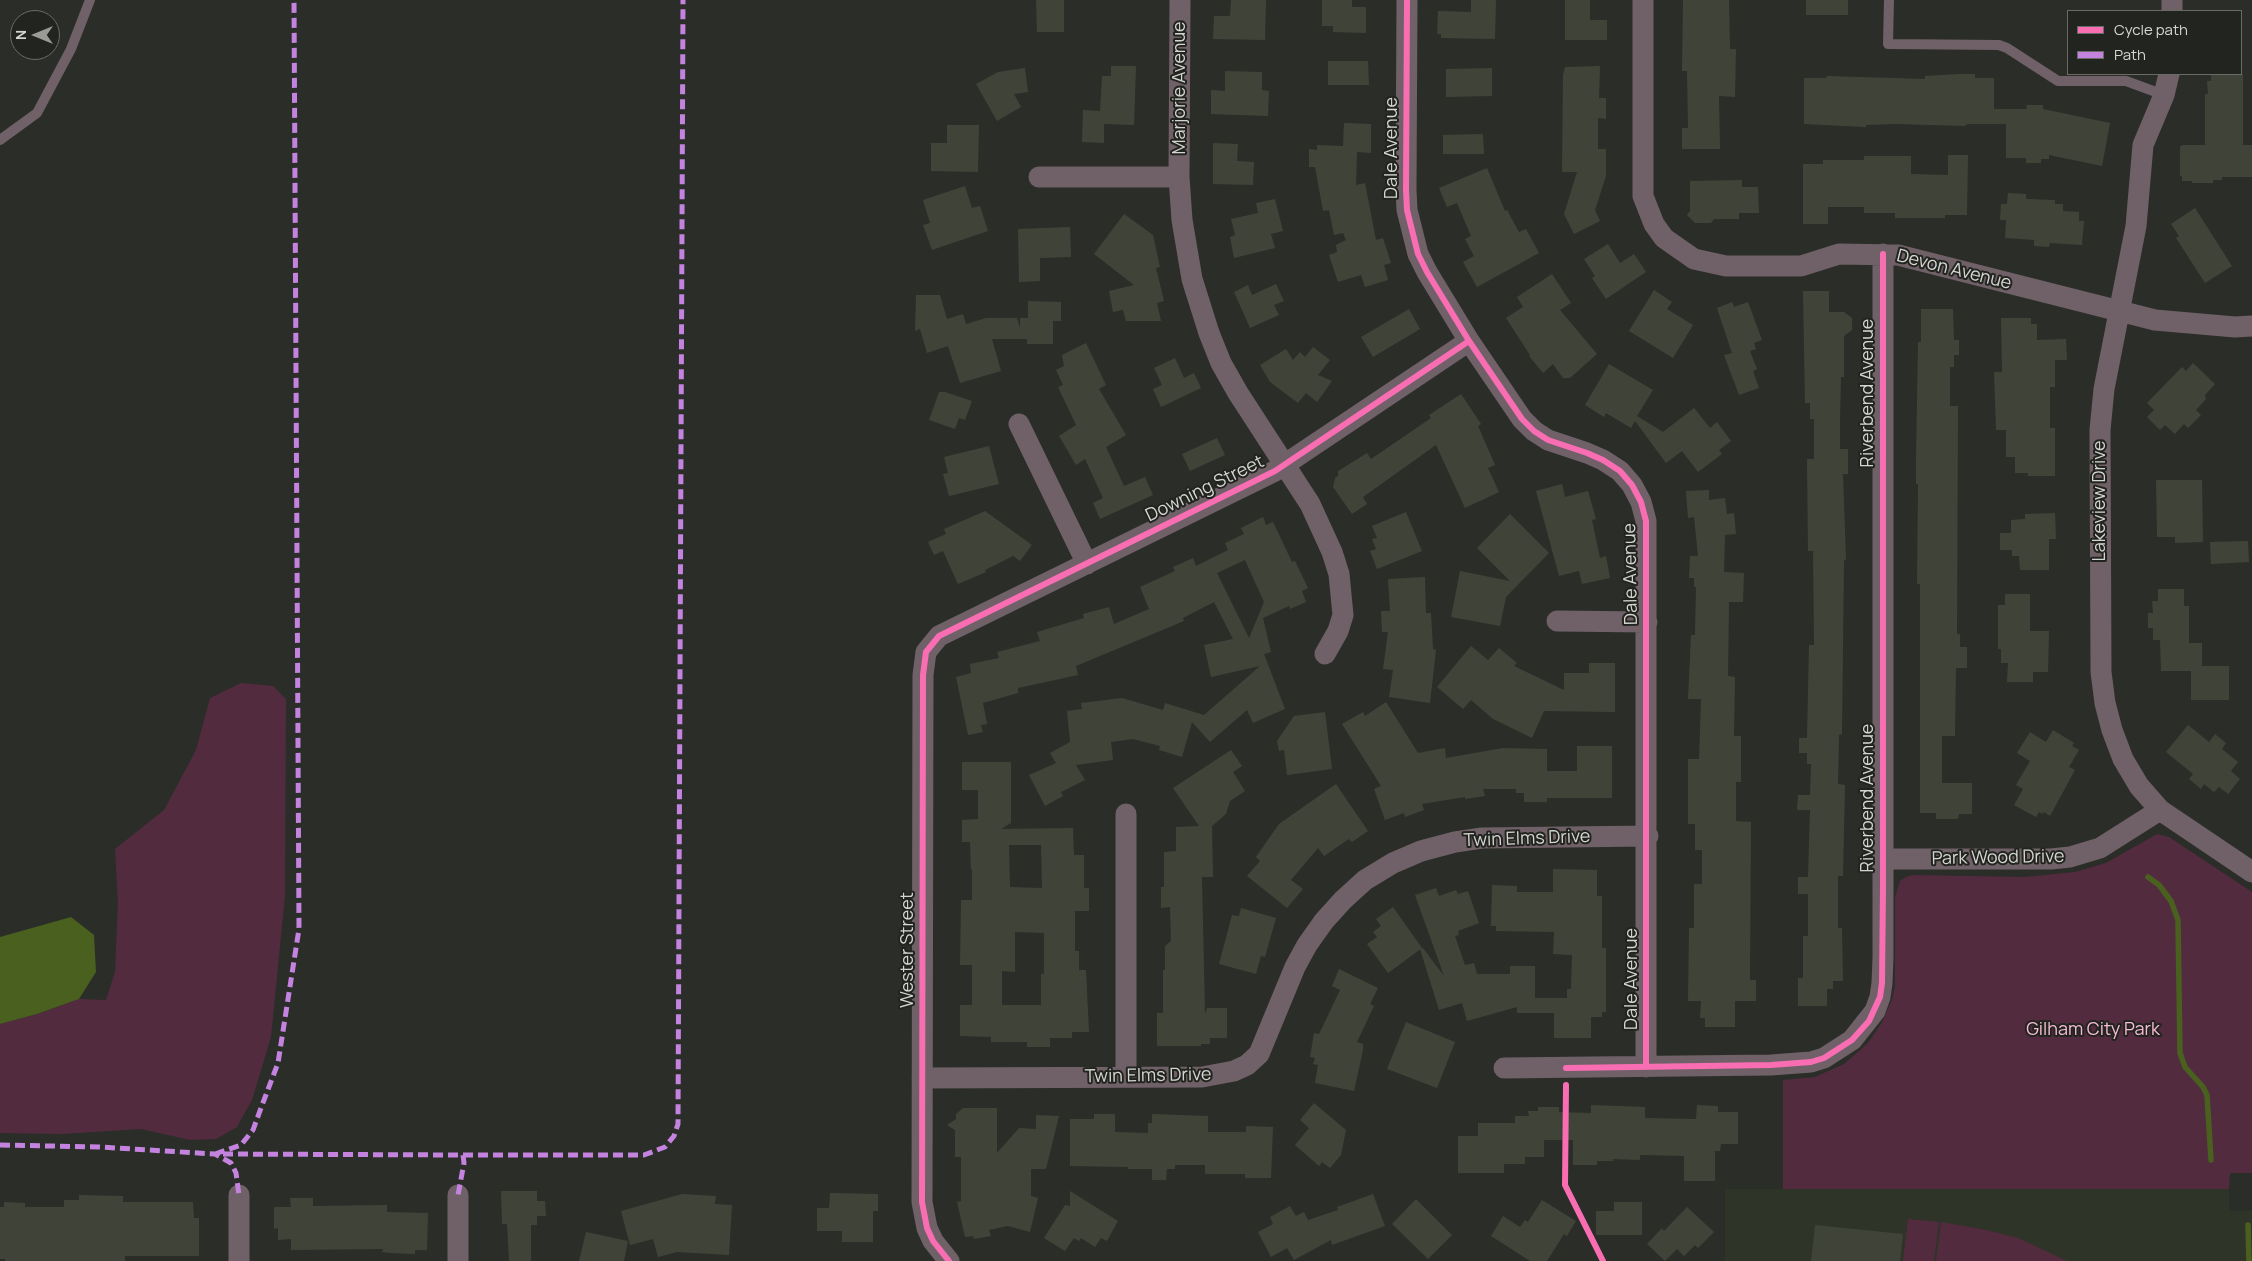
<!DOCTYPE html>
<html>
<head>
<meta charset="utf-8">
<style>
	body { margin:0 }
	#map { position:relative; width:2252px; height:1261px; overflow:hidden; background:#2b2d29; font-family:Manrope,sans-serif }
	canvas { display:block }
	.legend { position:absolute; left:2067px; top:10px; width:175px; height:65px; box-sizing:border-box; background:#22241f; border:1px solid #6a6b67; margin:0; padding:6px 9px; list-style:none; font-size:15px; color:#d5d6d3 }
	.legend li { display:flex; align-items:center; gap:10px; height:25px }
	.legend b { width:25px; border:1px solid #6a6b67 }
	.north { position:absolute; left:10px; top:10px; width:50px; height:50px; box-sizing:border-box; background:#22241f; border:1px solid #6a6b67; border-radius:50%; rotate:270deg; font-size:14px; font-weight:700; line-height:20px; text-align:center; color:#d5d6d3 }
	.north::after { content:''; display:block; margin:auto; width:18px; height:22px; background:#9a9b98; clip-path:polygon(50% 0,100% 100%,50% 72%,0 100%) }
</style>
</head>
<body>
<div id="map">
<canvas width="2252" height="1261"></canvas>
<ul class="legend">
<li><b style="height:6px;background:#f96db3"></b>Cycle path</li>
<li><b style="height:6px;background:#c483df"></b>Path</li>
</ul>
<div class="north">N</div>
</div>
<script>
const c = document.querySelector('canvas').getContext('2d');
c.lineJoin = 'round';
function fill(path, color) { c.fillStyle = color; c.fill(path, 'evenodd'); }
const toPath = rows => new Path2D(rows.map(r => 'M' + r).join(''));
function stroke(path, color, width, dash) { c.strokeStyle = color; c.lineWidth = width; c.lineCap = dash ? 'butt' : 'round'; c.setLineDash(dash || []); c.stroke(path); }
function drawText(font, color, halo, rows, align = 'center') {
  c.font = font + ' Manrope,sans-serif'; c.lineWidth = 4; c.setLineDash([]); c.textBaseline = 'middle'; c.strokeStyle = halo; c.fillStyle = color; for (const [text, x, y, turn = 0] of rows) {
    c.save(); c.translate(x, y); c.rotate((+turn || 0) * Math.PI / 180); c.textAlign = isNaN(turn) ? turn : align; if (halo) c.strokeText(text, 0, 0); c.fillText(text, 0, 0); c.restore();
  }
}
fill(toPath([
	[1725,1189,2229,1189,2229,1211,2252,1211,2252,1261,1725,1261]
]), '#2f3429');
fill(toPath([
	[241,683,273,686,286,699,285,895,271,1037,252,1100,237,1127,216,1139,190,1140,141,1129,62,1134,0,1133,0,1024,37,1014,79,999,106,1000,115,972,118,903,115,849,164,810,196,750,210,698],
	[2157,834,2169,837,2252,892,2252,1173,2230,1173,2229,1189,1783,1189,1783,1080,1815,1077,1844,1064,1868,1043,1881,1024,1892,1000,1895,986,1895,897,1900,881,1906,877,1913,875,2024,877,2075,872,2106,863],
	[1908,1219,1939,1222,1934,1261,1903,1261],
	[1941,1222,1986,1230,2018,1238,2067,1261,1936,1261]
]), '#532b3f');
fill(toPath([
	[71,917,94,935,96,972,79,999,37,1014,0,1024,0,937]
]), '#4a601f');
stroke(toPath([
	[2148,877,2159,885,2171,901,2178,920,2180,1053,2185,1067,2203,1087,2207,1095,2211,1160],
	[2248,1225,2249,1261]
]), '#4a601f', 5.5);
fill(toPath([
	[1036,0,1064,0,1064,32,1037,32],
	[1231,0,1266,0,1265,40,1213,39,1214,16,1230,16],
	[1322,0,1352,0,1352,7,1366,7,1366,33,1333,32,1333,26,1322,26],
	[1471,0,1496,0,1495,39,1441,38,1441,34,1437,34,1438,11,1471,12],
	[1565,0,1590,0,1590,20,1607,20,1607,40,1565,40],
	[1683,0,1729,0,1730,49,1736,49,1735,97,1719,96,1720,149,1682,149,1682,128,1688,128,1687,71,1682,71],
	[1806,0,1848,0,1848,15,1806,15],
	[1328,61,1368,61,1369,85,1328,85],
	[1111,66,1136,66,1134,125,1104,124,1104,143,1082,142,1083,110,1100,111,1102,76,1111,76],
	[1600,66,1599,98,1606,98,1606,119,1598,118,1598,149,1606,149,1606,176,1595,210,1600,221,1574,234,1564,214,1577,172,1562,172,1563,75,1565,67],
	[1025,68,1028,92,1014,94,1021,107,997,121,976,84,998,72],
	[1492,68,1492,96,1446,97,1446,69],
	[1225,71,1262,72,1262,90,1269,91,1268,116,1211,114,1211,90,1225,91],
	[1959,74,1975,74,1975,78,1994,78,1994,109,2027,109,2026,105,2043,105,2043,109,2110,123,2102,166,2049,155,2049,159,2041,159,2041,163,2026,163,2026,158,2006,158,2006,124,1969,124,1965,125,1965,126,1896,124,1866,125,1866,127,1804,124,1804,78,1826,78,1827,76,1925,79,1925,76],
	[2211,74,2243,74,2243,145,2252,145,2252,177,2222,177,2222,180,2213,180,2213,183,2192,183,2192,181,2182,181,2182,176,2180,176,2180,147,2182,145,2205,145,2205,94,2208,94,2207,81,2211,81],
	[1344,123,1371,124,1371,153,1357,152,1356,185,1365,183,1376,240,1383,238,1391,263,1384,265,1388,280,1365,287,1361,275,1338,282,1329,255,1337,252,1336,245,1346,240,1343,233,1334,235,1329,210,1323,211,1315,167,1309,167,1309,149,1317,150,1317,145,1343,146],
	[947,125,979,125,978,172,931,171,931,143,947,143],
	[1483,134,1484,154,1443,154,1443,135],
	[1213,143,1238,144,1237,161,1254,162,1253,185,1213,184],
	[1948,155,1968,155,1967,215,1945,215,1945,218,1895,218,1895,213,1864,213,1864,207,1828,207,1828,224,1803,224,1803,164,1823,164,1823,160,1864,160,1864,156,1911,156,1911,174,1948,175],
	[1487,168,1505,211,1507,210,1519,232,1526,229,1539,253,1477,287,1463,262,1474,256,1465,239,1471,236,1457,203,1447,207,1439,188],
	[1742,180,1742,187,1758,187,1759,213,1739,213,1739,219,1714,219,1711,223,1695,223,1687,215,1690,211,1690,181],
	[965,186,972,208,980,206,988,231,932,250,923,225,930,223,923,200],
	[2008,193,2026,194,2026,199,2055,200,2055,204,2063,204,2063,211,2079,212,2079,221,2084,221,2082,245,2050,243,2049,247,2034,246,2034,240,2005,238,2006,220,2000,220,2001,204,2007,204],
	[1275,199,1283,231,1271,234,1275,248,1234,258,1230,237,1235,235,1231,219,1258,213,1256,203],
	[2195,208,2232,266,2205,283,2176,238,2179,236,2171,224],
	[1124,214,1153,235,1160,267,1156,268,1164,301,1157,303,1161,321,1126,321,1123,310,1113,312,1109,291,1134,285,1094,254],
	[1070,227,1071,257,1040,258,1040,281,1019,282,1018,229],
	[1608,244,1620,263,1634,254,1646,272,1606,299,1592,278,1595,276,1584,259],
	[1552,274,1571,303,1560,310,1597,354,1570,378,1563,378,1553,364,1543,373,1529,356,1530,355,1506,318,1523,307,1517,297],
	[1276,284,1284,301,1274,305,1279,315,1250,328,1234,292,1248,285,1252,295],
	[1654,290,1672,302,1667,309,1693,325,1673,358,1629,331],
	[1803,291,1829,291,1829,312,1844,312,1852,318,1852,330,1844,336,1844,377,1841,377,1840,419,1840,449,1848,449,1848,474,1843,474,1846,560,1844,560,1842,734,1839,735,1838,784,1845,785,1843,876,1838,876,1838,928,1842,928,1843,981,1833,981,1833,989,1827,989,1827,1006,1798,1006,1798,978,1803,978,1803,936,1808,936,1808,894,1798,894,1798,877,1808,877,1810,810,1797,810,1798,795,1810,795,1811,764,1807,764,1807,753,1799,753,1799,738,1807,738,1809,645,1814,645,1813,551,1808,551,1807,459,1814,459,1814,419,1810,419,1810,403,1805,403],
	[916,295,940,295,947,319,963,314,966,324,986,318,1017,318,1020,328,1020,318,1028,318,1028,301,1061,302,1061,321,1053,321,1053,344,1027,344,1027,339,992,339,1001,371,960,383,948,346,927,353,920,329,915,331],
	[1732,302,1734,307,1748,302,1762,340,1754,343,1756,349,1750,351,1757,369,1753,371,1759,388,1739,395,1724,355,1732,353,1717,308],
	[1409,309,1420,329,1373,357,1361,337],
	[1921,309,1953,309,1954,340,1959,340,1959,355,1954,355,1954,367,1950,367,1950,406,1958,406,1957,634,1960,634,1960,647,1967,647,1967,668,1956,668,1955,736,1942,736,1942,783,1972,783,1972,814,1959,814,1958,819,1936,819,1936,813,1920,813,1920,584,1917,584,1918,484,1916,484,1916,459,1918,342,1921,342],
	[2001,318,2031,318,2031,324,2037,324,2037,340,2066,339,2067,360,2055,360,2055,387,2050,387,2050,428,2055,428,2055,476,2028,476,2028,473,2015,473,2015,457,2006,457,2006,430,1996,430,1994,372,2002,372],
	[1086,343,1106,385,1099,389,1126,435,1106,447,1124,486,1145,477,1153,495,1100,519,1093,503,1103,498,1085,459,1076,465,1059,436,1076,425,1058,387,1063,385,1056,370,1064,366,1062,355],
	[1313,347,1330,360,1318,375,1332,381,1317,402,1306,393,1298,403,1270,382,1260,365,1286,349,1293,360,1300,352,1305,357],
	[1175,358,1184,378,1194,373,1201,388,1161,407,1153,389,1162,385,1154,368],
	[2193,363,2215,384,2205,395,2206,399,2196,410,2201,415,2188,428,2184,424,2175,434,2165,425,2160,430,2147,417,2154,410,2147,403,2182,367,2186,371],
	[1609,364,1653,390,1637,416,1663,432,1694,408,1710,428,1717,422,1731,441,1719,450,1722,454,1698,472,1682,451,1666,463,1635,421,1631,428,1606,413,1604,417,1585,405],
	[939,392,945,392,972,401,965,420,959,418,955,429,929,420],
	[1461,394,1481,424,1478,426,1495,465,1488,468,1499,492,1465,508,1436,445,1363,497,1367,504,1352,514,1333,487,1335,478,1338,476,1338,471,1367,453,1371,459,1431,418,1429,415],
	[1217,438,1225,455,1190,471,1182,454],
	[989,446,999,484,949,496,943,474,948,473,944,457],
	[2156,480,2202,480,2203,542,2175,543,2175,537,2157,537],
	[1562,484,1565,497,1588,491,1596,519,1592,520,1600,558,1606,556,1610,578,1582,584,1579,571,1559,576,1536,491],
	[1709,490,1709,500,1725,498,1727,514,1734,513,1736,534,1725,535,1724,572,1744,573,1743,602,1729,602,1728,676,1735,677,1734,736,1741,736,1741,782,1736,782,1736,821,1751,822,1750,980,1756,980,1756,1001,1735,1001,1735,1027,1705,1027,1705,1018,1700,1018,1701,1001,1688,1001,1689,928,1694,928,1694,884,1702,884,1702,850,1695,850,1695,824,1688,824,1688,759,1699,759,1701,699,1688,699,1691,635,1695,635,1696,587,1694,587,1694,578,1689,578,1690,556,1698,556,1694,517,1688,518,1686,491],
	[985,511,1032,545,1020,561,1013,556,985,570,986,572,958,584,943,551,934,555,928,542,946,534,944,529],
	[1406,512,1422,551,1377,569,1370,551,1376,549,1372,539,1377,538,1372,526],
	[2055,513,2056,539,2049,539,2049,570,2020,570,2019,556,2012,556,2012,550,2000,550,2000,533,2011,533,2011,520,2025,519,2025,514],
	[1510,514,1549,553,1506,597,1500,626,1451,617,1460,571,1510,581,1477,548],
	[1263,517,1266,525,1273,522,1292,562,1295,561,1308,588,1302,591,1306,602,1290,609,1289,606,1263,618,1271,652,1264,654,1285,709,1253,723,1247,710,1210,742,1192,722,1182,757,1159,750,1160,746,1133,739,1111,742,1113,760,1076,765,1085,780,1061,792,1063,796,1045,806,1029,775,1056,763,1050,753,1070,742,1067,711,1082,709,1081,703,1122,698,1163,710,1165,703,1204,715,1260,666,1211,677,1204,645,1233,639,1214,602,1183,618,1184,621,1076,666,1078,675,1018,688,1018,693,983,703,987,724,981,725,983,732,968,735,956,677,971,673,970,664,999,658,997,652,1040,641,1037,632,1084,618,1083,614,1109,607,1114,624,1149,609,1140,587,1175,571,1173,567,1193,558,1196,566,1228,550,1225,543,1244,534,1241,528],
	[1245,560,1264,602,1249,638,1217,573],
	[2248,541,2249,562,2211,564,2210,542],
	[1425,577,1426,613,1431,613,1433,649,1436,650,1430,703,1389,697,1393,670,1383,669,1388,632,1382,632,1381,611,1390,611,1388,579],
	[2158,589,2184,589,2184,606,2189,606,2189,643,2202,643,2202,666,2229,666,2229,700,2191,700,2191,671,2161,671,2160,640,2153,640,2153,628,2148,628,2148,613,2153,613,2152,601,2158,601],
	[2005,594,2030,594,2030,631,2049,631,2048,672,2033,672,2033,682,2007,682,2008,663,2001,663,2001,649,1998,649,1998,605,2005,605],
	[1471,646,1488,660,1499,648,1517,663,1514,666,1564,690,1564,673,1589,673,1589,663,1615,663,1615,712,1544,711,1532,738,1493,719,1471,700,1463,709,1437,687],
	[1386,702,1418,753,1445,748,1446,758,1503,748,1547,749,1547,771,1577,771,1577,746,1612,746,1612,798,1547,798,1547,802,1524,802,1524,793,1516,793,1516,789,1483,789,1485,796,1465,799,1465,797,1422,804,1424,810,1405,817,1404,813,1385,820,1374,789,1381,786,1342,724,1363,712,1365,716],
	[1325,712,1332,769,1287,775,1284,750,1279,751,1277,741,1294,716],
	[2188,725,2209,742,2215,734,2226,743,2222,749,2238,762,2231,771,2240,779,2228,794,2219,787,2214,792,2204,784,2201,789,2189,779,2193,774,2166,752],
	[2053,730,2074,743,2072,746,2079,750,2069,767,2075,770,2050,816,2044,812,2042,814,2039,812,2036,817,2014,805,2023,789,2016,785,2030,761,2017,753,2030,732,2046,742],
	[1231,750,1242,766,1233,772,1245,791,1230,801,1226,814,1212,826,1213,877,1202,877,1205,1014,1207,1008,1227,1008,1227,1038,1210,1038,1210,1044,1201,1044,1201,1046,1157,1046,1157,1013,1163,1013,1163,970,1165,970,1165,946,1171,941,1170,907,1161,908,1161,887,1164,887,1164,852,1176,851,1176,827,1199,826,1173,788],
	[962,762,1011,762,1011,823,1001,829,1073,828,1074,855,1084,855,1084,888,1089,888,1089,911,1075,911,1075,951,1079,951,1079,970,1086,970,1089,1032,1072,1032,1072,1038,1050,1038,1050,1047,1027,1047,1027,1042,991,1042,991,1037,960,1036,960,1005,972,1005,972,965,960,965,961,900,972,900,972,870,971,870,970,842,962,842,962,820,978,819,978,790,962,790],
	[1009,845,1041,845,1042,888,1010,887],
	[1015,932,1044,933,1044,974,1041,974,1041,1005,1002,1005,1002,971,1015,972],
	[1336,784,1368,831,1352,842,1349,839,1324,856,1318,848,1291,880,1303,889,1287,908,1247,876,1260,861,1256,857,1279,824],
	[1553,869,1597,870,1597,896,1602,896,1602,948,1606,948,1606,1012,1602,1012,1602,1017,1591,1017,1591,1038,1554,1038,1554,1013,1517,1013,1517,1007,1467,1021,1462,1003,1439,1010,1420,949,1423,948,1444,976,1415,895,1436,888,1439,896,1456,890,1458,894,1468,891,1479,923,1458,931,1459,935,1455,936,1465,965,1474,963,1477,974,1510,974,1510,966,1535,966,1535,998,1567,998,1567,989,1571,989,1572,955,1553,954,1554,932,1496,931,1496,926,1491,926,1492,885,1517,886,1517,892,1553,892],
	[1393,907,1422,948,1388,973,1367,944,1377,937,1373,932,1381,926,1376,919],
	[1241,908,1276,918,1265,957,1261,956,1256,974,1219,964,1232,915,1239,916],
	[1339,969,1378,988,1370,1004,1374,1006,1357,1042,1363,1044,1363,1050,1354,1091,1315,1083,1318,1065,1313,1064,1315,1058,1310,1057,1314,1033,1319,1034,1340,990,1332,986],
	[1406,1022,1455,1042,1437,1088,1387,1069],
	[1314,1103,1346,1130,1341,1155,1330,1168,1322,1162,1319,1166,1295,1145,1309,1128,1300,1120],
	[1591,1105,1645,1107,1645,1118,1696,1119,1697,1105,1718,1106,1718,1112,1738,1112,1738,1144,1721,1144,1720,1151,1715,1151,1715,1181,1684,1181,1684,1156,1640,1155,1640,1160,1613,1159,1613,1161,1597,1161,1597,1165,1573,1165,1573,1140,1544,1140,1544,1157,1525,1157,1525,1164,1504,1164,1504,1173,1458,1173,1458,1136,1478,1136,1478,1123,1515,1123,1515,1116,1529,1116,1528,1111,1538,1111,1538,1107,1559,1107,1559,1112,1591,1113],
	[963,1108,997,1108,997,1153,1019,1128,1036,1129,1036,1115,1059,1116,1046,1169,1031,1169,1031,1196,1038,1198,1030,1232,1008,1226,989,1230,991,1236,974,1239,973,1236,965,1237,957,1202,961,1201,961,1157,955,1157,955,1130,947,1125,956,1119,956,1114],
	[1094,1114,1115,1114,1115,1132,1148,1133,1148,1123,1152,1123,1152,1114,1208,1116,1208,1132,1246,1132,1246,1126,1273,1127,1271,1178,1245,1178,1245,1174,1205,1174,1205,1165,1175,1165,1175,1169,1167,1169,1166,1180,1152,1180,1152,1169,1128,1169,1128,1167,1070,1166,1070,1119,1094,1119],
	[501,1191,537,1191,537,1201,545,1201,546,1216,537,1216,537,1225,531,1225,531,1261,509,1261,507,1224,502,1224],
	[1070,1191,1118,1221,1107,1241,1101,1238,1095,1247,1081,1238,1079,1241,1074,1238,1065,1251,1044,1238,1065,1205,1070,1206],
	[830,1193,878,1194,878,1211,873,1211,873,1242,842,1242,842,1231,817,1231,817,1208,829,1208],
	[682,1194,716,1196,715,1204,732,1205,729,1255,677,1252,658,1257,653,1239,630,1245,621,1211],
	[1373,1194,1385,1226,1332,1245,1331,1240,1294,1260,1287,1248,1271,1257,1258,1232,1273,1224,1270,1217,1290,1206,1296,1216,1304,1212,1308,1220,1338,1210,1337,1207],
	[79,1195,123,1196,123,1202,193,1202,194,1218,199,1218,199,1256,125,1256,125,1261,5,1261,5,1259,0,1259,0,1207,4,1207,4,1202,25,1203,25,1207,64,1207,64,1200,79,1200],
	[290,1198,313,1198,313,1206,387,1205,387,1212,428,1213,427,1250,415,1250,415,1254,391,1253,382,1252,383,1249,291,1250,291,1239,278,1240,278,1228,274,1229,274,1207,291,1207],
	[1416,1199,1452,1235,1428,1259,1392,1224],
	[1542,1200,1576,1221,1567,1236,1564,1234,1547,1261,1530,1261,1491,1236,1503,1216,1520,1227,1525,1220,1528,1222],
	[1614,1202,1642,1202,1642,1235,1596,1235,1596,1211,1614,1211],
	[1687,1207,1714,1232,1698,1248,1695,1245,1684,1256,1677,1249,1665,1261,1647,1244,1662,1228,1664,1231],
	[1815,1225,1903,1234,1900,1261,1811,1261],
	[586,1232,628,1241,624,1261,579,1261]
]), '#404438');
stroke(toPath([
	[1889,0,1888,44,1999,45,2007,48,2058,81,2126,81,2164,95],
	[0,140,37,113,71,49,90,0]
]), '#6f6167', 10);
stroke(toPath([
	[1180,0,1179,177,1182,220,1192,279,1209,333,1221,363,1238,393,1310,504,1332,552,1339,574,1343,615,1338,631,1325,654],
	[1407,0,1406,190,1407,210,1418,254,1427,272,1469,341,1522,419,1534,431,1548,440,1587,453,1603,460,1620,471,1632,485,1641,502,1646,521,1646,1067],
	[1643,0,1643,196,1654,224,1664,238,1694,259,1726,266,1801,266,1839,254,1898,255,2155,320,2235,327,2252,326],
	[2172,0,2172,11],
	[2169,74,2164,95,2143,145,2136,226,2104,389,2100,430,2101,672,2105,703,2112,730,2123,759,2139,786,2160,810,2252,872],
	[1039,177,1179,177],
	[1019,424,1087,564],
	[1557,621,1647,622],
	[1883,859,2051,859,2070,857,2100,848,2160,810],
	[1504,1068,1771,1065,1811,1062,1824,1058,1852,1040,1875,1011,1880,997,1882,983,1883,958,1883,254],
	[1126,1077,1126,814],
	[922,1078,1202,1077,1234,1071,1247,1065,1259,1054,1295,967,1307,945,1324,921,1343,900,1365,880,1393,863,1421,851,1455,842,1482,838,1648,836],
	[458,1195,458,1261],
	[239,1261,239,1195],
	[949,1261,933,1241,927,1228,922,1202,923,675,926,652,939,636,1275,471,1469,341]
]), '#6f6167', 21);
stroke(toPath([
	[0,1145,99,1147,215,1154,231,1163,236,1173,239,1195],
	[215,1154,241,1145,253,1130,261,1108,278,1063,299,929,294,0],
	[223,1154,463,1155,464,1163,458,1195],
	[463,1155,644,1155,665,1147,674,1136,678,1124,683,0]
]), '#c483df', 5, [10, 5]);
stroke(toPath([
	[1407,0,1406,190,1407,210,1418,254,1427,272,1469,341,1522,419,1534,431,1548,440,1587,453,1603,460,1620,471,1632,485,1641,502,1646,521,1646,1067],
	[1566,1068,1771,1065,1811,1062,1824,1058,1852,1040,1869,1021,1880,997,1882,983,1883,889,1883,254],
	[1566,1085,1565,1185,1603,1261],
	[949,1261,933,1241,927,1228,922,1202,923,675,926,652,939,636,1275,471,1469,341]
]), '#f96db3', 6);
drawText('18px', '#d5d6d3', '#22241f', [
	["Marjorie Avenue",1180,88,-90],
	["Dale Avenue",1392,148,-90],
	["Devon Avenue",1954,270,14],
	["Riverbend Avenue",1868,393,-90],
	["Downing Street",1205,489,-26],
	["Lakeview Drive",2100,501,-90],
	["Dale Avenue",1631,574,-91],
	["Riverbend Avenue",1868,798,-90],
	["Twin Elms Drive",1527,839,-2],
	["Park Wood Drive",1998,858,-1],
	["Wester Street",908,950,-90],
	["Dale Avenue",1632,979,-90],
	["Twin Elms Drive",1148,1076,-1]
]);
drawText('18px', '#f9bbd7', '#22241f', [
	["Gilham City Park",2093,1030]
]);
</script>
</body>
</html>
